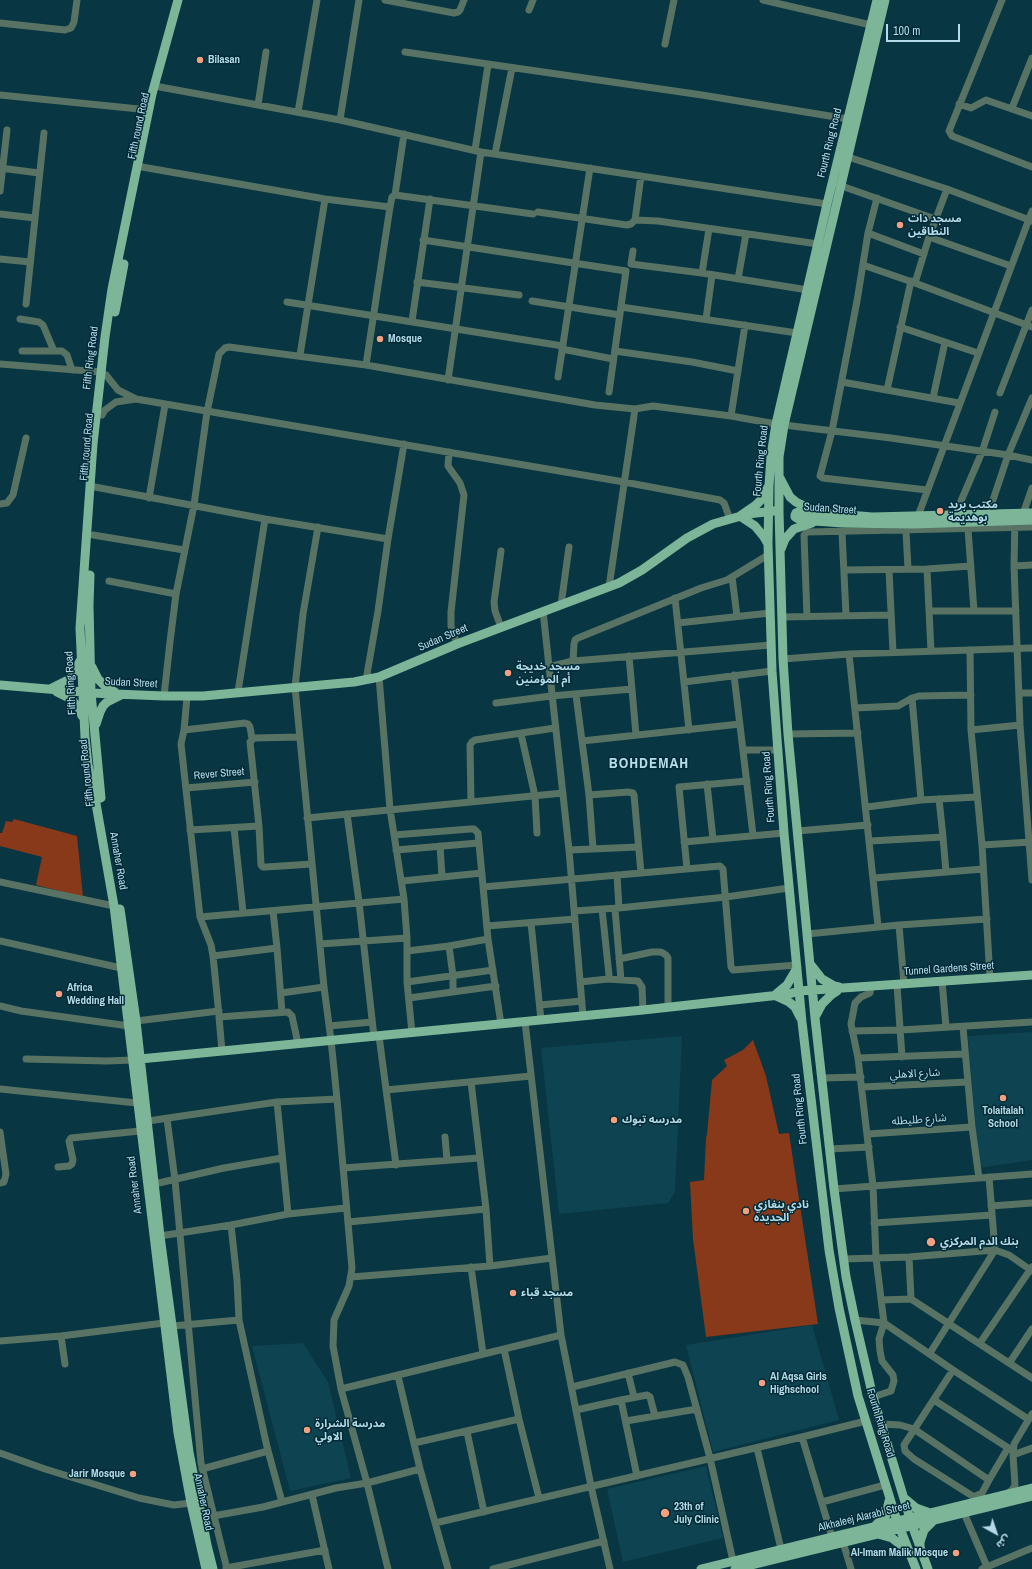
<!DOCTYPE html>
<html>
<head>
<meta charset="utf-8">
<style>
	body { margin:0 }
	#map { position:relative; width:1032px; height:1569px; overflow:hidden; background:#083642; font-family:"Archivo Narrow","Noto Sans Arabic",sans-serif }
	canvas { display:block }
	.north { position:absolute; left:976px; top:1513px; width:40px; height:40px; -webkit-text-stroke:3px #002b37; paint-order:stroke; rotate:140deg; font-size:11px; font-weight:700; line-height:16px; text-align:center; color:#b6dbe8 }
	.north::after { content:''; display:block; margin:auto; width:14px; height:18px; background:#b6dbe8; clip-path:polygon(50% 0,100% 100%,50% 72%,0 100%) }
	.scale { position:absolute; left:886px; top:24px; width:74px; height:18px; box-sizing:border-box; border:2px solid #b6dbe8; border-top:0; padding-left:5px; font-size:12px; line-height:14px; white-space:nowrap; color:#b6dbe8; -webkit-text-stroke:3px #002b37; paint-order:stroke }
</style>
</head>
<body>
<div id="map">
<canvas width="1032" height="1569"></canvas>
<div class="north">ش</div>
<div class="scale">100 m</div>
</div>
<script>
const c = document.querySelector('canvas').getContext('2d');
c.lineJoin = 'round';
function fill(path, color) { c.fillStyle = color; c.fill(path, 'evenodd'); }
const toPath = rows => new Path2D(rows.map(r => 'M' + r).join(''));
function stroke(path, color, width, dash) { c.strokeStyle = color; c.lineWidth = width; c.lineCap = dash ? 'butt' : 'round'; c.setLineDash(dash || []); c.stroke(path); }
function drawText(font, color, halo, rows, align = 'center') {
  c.font = font + ' "Archivo Narrow","Noto Sans Arabic",sans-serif'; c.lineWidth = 3; c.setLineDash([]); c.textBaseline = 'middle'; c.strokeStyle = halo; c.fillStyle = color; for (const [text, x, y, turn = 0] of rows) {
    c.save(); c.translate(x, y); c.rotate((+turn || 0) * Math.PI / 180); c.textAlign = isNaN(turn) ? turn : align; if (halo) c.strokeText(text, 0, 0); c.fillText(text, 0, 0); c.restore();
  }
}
fill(toPath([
	[1032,1032,1032,1160,979,1168,968,1036],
	[682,1036,675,1192,668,1203,559,1214,541,1048],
	[812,1325,839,1420,713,1452,686,1345],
	[303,1343,328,1382,351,1478,290,1491,252,1346],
	[706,1466,723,1538,623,1562,607,1489]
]), '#0e4351');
fill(toPath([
	[14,819,77,836,83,897,36,885,42,857,0,846,0,833,2,833,6,821,12,822],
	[753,1040,766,1076,779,1134,789,1133,818,1324,706,1337,693,1239,690,1182,704,1180,706,1138,707,1134,712,1080,727,1066,724,1060,743,1050]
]), '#883919');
stroke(toPath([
	[385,0,454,13,458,12,460,10,464,0],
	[763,0,871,25],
	[1002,0,949,131,952,136,1032,167],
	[529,10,533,0],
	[0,23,65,30,71,28,74,22,77,0],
	[665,44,674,0],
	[405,52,702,95,848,119],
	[160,87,340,120,481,152,827,204],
	[0,95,149,110],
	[959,104,971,108,986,100,1032,116],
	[258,105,266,52],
	[1012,108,1032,58],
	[298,112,317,0],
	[340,120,359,0],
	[475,150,488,65],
	[495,154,512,68],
	[848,157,947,189,1032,221],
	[142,167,325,199,390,207],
	[0,168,39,173],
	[836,184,935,219],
	[0,191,7,130],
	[395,195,533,214],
	[877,198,868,233,857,301,832,431,820,476,823,478,927,490],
	[538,212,627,225,631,224,635,220,641,176],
	[0,214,35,218],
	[635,220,658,221,818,244],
	[868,233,924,254],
	[929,237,1011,266],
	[423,240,626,271,609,392],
	[633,251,631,264,702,273,808,290],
	[0,259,30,262],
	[863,265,915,283,1032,327],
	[702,273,709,229],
	[738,279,746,234],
	[417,282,519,295],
	[915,283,929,237,947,189],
	[532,301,620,315],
	[287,302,563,346],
	[26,304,44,133],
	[621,307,797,333],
	[20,319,39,322,43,325,54,351],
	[706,319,712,275],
	[412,321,430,199],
	[900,327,978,353],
	[562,349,613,359],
	[22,351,62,351,67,355,72,370],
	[615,351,692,362,738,371],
	[300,355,325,199],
	[0,364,101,372],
	[366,365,390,207,392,197,395,195,404,134],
	[106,375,118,390,136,399,624,482,720,500,724,503,730,519],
	[558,377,590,168],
	[448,380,481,152],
	[842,382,959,403],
	[887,390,911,281],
	[1000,393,1032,310],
	[933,398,945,342],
	[102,415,105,410,116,402,136,399],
	[731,416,745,325],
	[784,425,891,438,1008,455,1032,460],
	[449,452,448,466,460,483,464,495,451,612,451,626,457,644],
	[95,487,265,519,388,539],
	[149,498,165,405],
	[0,504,7,503,13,495,26,438],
	[1023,514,1032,488],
	[955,515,982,452,995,412],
	[988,515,1008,455,1032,398],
	[918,516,1032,211],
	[1015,517,1014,566,1020,725,1032,880],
	[318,527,303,614,295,687,324,987,331,1040,337,1099,352,1268,349,1286,334,1320,333,1346,341,1389,367,1483,388,1569],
	[968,529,974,611],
	[906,531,908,569],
	[842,532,846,615],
	[93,535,184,550],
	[501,551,494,602,495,611,501,627],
	[1014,566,1032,565],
	[927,569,931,651],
	[844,570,927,569,971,566],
	[889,570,893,652],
	[732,577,737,616],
	[109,581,176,594],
	[609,587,635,409],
	[675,598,689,730],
	[561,605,569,547],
	[543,611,569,850,583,1016],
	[930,611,1016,611],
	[782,617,891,615],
	[807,617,804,535,807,532,1032,527],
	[678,623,770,613],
	[970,650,971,730,982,845,990,978],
	[849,654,878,926],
	[629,656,636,735],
	[783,659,849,654,1032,648],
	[573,661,574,644,575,640,578,638,701,588,727,580,768,555],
	[548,667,573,661,771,645],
	[734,675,753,835],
	[379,677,390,809,404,899,407,938,407,982,412,1033],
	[366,680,378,611,388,539,404,444],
	[684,682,772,671],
	[238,692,265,519],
	[1019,693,1032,693],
	[576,695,589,795,593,848],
	[164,696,170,642,176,594,194,505,207,412,219,354,225,348,229,347,366,365,595,405,635,409,653,406,731,416,776,424],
	[187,697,184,730,181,744,200,917,211,945,213,956,277,948,282,1012],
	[912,698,921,800],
	[496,703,551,696,632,689],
	[855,708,898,706,912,698,919,696,971,695],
	[184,730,245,723,248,724,250,727,252,739],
	[971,730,1020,725],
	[521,734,535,796,537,833],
	[788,734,858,733],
	[299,737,254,738,250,742,259,826,261,865,263,867,266,867,312,864],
	[582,741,740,724],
	[743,750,778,750],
	[707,784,713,839],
	[186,788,255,782],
	[589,795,628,792,633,793,634,795,641,873],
	[939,799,943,837],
	[471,802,470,745,472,742,475,740,555,728],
	[867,807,921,800,977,797],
	[347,814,359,902,374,1037],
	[307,818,563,793],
	[234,828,243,912],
	[190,830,259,826],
	[797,831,868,825],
	[394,835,470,829,474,829,478,833,488,939,449,946,453,976,453,992],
	[870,841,943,837,946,872],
	[684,842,784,833],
	[982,845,1031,842],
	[440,846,442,877],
	[396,850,478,843],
	[569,850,638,847],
	[687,869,679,787,747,781],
	[617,875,619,908,726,897,789,888],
	[874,878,983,869],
	[402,881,482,873],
	[0,882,114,906],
	[483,887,720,866,723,869,731,967,733,970,797,965],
	[615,909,621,980],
	[273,911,277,948],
	[575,911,602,909],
	[200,917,404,899],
	[531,923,541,1020],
	[899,925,904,984],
	[487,926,575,919],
	[807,934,899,925,987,919],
	[488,939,501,1024],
	[0,941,121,968],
	[320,944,407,938],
	[407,951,449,946],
	[213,956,219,1015],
	[619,959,652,952,661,952,666,955,668,958,668,1007],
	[608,979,609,975,602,909,619,908],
	[942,981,946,1027],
	[407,982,493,970],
	[580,982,608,979,638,981,642,987,643,1010],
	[897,985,902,1057],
	[871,987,870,993,861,997,855,1003,851,1024,858,1058,873,1186,876,1258,884,1323,879,1339,880,1351,882,1361,893,1375,894,1381,891,1391,873,1397],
	[281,993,324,987],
	[409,998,496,986],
	[540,1005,582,1001],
	[0,1006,21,1011,129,1026],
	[136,1021,219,1011],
	[525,1022,561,1335,591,1486,610,1569],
	[329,1026,372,1022],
	[963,1027,972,1127,979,1178],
	[852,1031,901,1030,1032,1022],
	[379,1036,396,1165],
	[222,1051,219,1017,288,1012,292,1016,298,1044],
	[858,1058,965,1054],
	[26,1059,107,1061,132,1060],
	[822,1078,861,1077],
	[471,1082,486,1209,490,1266],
	[862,1087,968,1082],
	[0,1089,137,1103],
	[386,1090,531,1076],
	[277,1102,288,1214],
	[167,1119,175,1180,201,1463,227,1569],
	[148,1121,277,1102,337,1099],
	[0,1132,6,1174,4,1182,0,1183],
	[868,1134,972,1127],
	[445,1137,447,1160],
	[830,1149,869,1147],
	[58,1167,69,1166,72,1164,73,1160,69,1141,71,1138,140,1131],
	[343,1168,479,1158],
	[150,1185,224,1168,282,1158],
	[834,1189,1032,1174],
	[991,1206,1032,1203],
	[348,1222,486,1209],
	[874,1223,992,1215],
	[231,1225,237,1280,239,1320,267,1447,282,1502],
	[160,1236,231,1225,288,1214,346,1208],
	[909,1257,911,1299],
	[844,1259,909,1257,995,1250,1009,1255,1032,1271],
	[471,1267,483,1354],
	[351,1277,490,1266,552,1258],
	[881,1300,911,1299,1032,1378],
	[855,1320,884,1323,953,1370],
	[172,1326,239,1320],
	[61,1336,65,1364],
	[0,1341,61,1336,164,1323],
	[980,1343,1032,1267],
	[504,1349,519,1419,539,1498],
	[930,1353,995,1250,989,1177],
	[1010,1362,1032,1329],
	[628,1373,634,1397],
	[398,1376,420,1469,448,1569],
	[572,1387,675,1362,683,1365,688,1377,710,1458,733,1561],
	[341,1389,561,1335],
	[934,1400,1013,1451],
	[576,1410,621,1400],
	[626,1421,697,1409],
	[882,1424,900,1425,914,1429,989,1480,1008,1448],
	[467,1432,484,1512],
	[802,1437,832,1537],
	[414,1443,519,1419],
	[757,1448,781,1549],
	[0,1453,45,1469,139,1498,174,1505,191,1503],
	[1013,1455,1032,1448],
	[202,1469,268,1451],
	[637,1476,621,1400,647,1395,650,1397,655,1416],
	[989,1480,982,1493,974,1497,914,1459,905,1451,904,1445,953,1370,1028,1419],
	[1007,1494,1012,1490,1015,1485,1013,1455,1014,1444,1032,1414],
	[312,1495,329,1569],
	[822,1502,885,1485],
	[964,1513,988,1569],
	[213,1516,263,1507,336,1488,367,1483,420,1469],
	[435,1523,802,1437,866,1421],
	[843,1542,851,1569],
	[226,1568,325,1550],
	[493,1569,604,1541],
	[982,1569,1032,1548]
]), '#587364', 7);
stroke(toPath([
	[178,0,152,94,112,289,105,337,93,444,80,628,85,737,88,765,95,798,114,906,178,1433,191,1503,206,1569],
	[877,0,827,204,776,424,771,456,769,486,768,544,772,671,784,833,802,1022,829,1250,839,1308,858,1396,897,1521,916,1569],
	[885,0,784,425,779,457,779,511,783,659,788,734,815,1018,834,1189,846,1277,855,1320,873,1397,912,1525,928,1569],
	[115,312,124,264],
	[780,478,790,497,796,502,810,509],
	[1032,513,872,517,801,511,796,513,795,515,795,517,800,520,843,523,914,524,1032,520],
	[768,544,764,537,755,526,740,516,756,505,762,499,768,487],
	[781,549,785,539,794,529,812,523],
	[90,575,89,605,91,693,101,798],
	[92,667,98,679,105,686,115,692],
	[0,685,83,692],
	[52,688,70,679,76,669,80,661],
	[57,692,71,699,79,708,82,716],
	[91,693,164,696,203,696,354,682,379,677,457,644,619,583,642,570,687,538,713,524,748,514,774,511],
	[96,724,100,712,103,706,107,702,121,695],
	[120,909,136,1021,160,1236,189,1452,207,1545,213,1569],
	[811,965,822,979,834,986,839,987],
	[775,995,787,985,797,968],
	[776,996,789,1002,795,1007,800,1017],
	[815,1017,822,1004,831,995,837,991],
	[140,1059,643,1010,789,994,799,991,1032,975],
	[904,1498,916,1508,930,1513],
	[876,1525,886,1515,889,1501],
	[878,1534,892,1538,906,1549],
	[920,1548,920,1542,924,1530,934,1520],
	[701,1569,1032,1488],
	[735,1569,1032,1496]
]), '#7db598', 9);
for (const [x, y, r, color] of [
	[200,60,4,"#f3a081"],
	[900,225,4,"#f3a081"],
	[380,339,4,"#f3a081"],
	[940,511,4,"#f3a081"],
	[508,673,4,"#f3a081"],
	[59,994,4,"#f3a081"],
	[1003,1098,4,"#f3a081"],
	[614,1120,4,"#f3a081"],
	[746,1211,4,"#f3a081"],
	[931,1242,5,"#f3a081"],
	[513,1293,4,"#f3a081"],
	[762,1383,4,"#f3a081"],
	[307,1430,4,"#f3a081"],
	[133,1474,4,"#f3a081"],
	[665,1513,5,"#f3a081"],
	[956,1553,4,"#f3a081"]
]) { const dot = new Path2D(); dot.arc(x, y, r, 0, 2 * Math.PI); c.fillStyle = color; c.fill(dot); stroke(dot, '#002b37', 1.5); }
drawText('bold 11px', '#b6dbe8', '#002b37', [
	["Bilasan",208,60],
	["مسجد دات",908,219],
	["النطاقين",908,232],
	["Mosque",388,339],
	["مكتب بريد",948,505],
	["بوهديمة",948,518],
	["مسجد خديجة",516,667],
	["أم المؤمنين",516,680],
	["Africa",67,988],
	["Wedding Hall",67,1001],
	["Tolaitalah",1003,1111,"center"],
	["School",1003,1124,"center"],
	["مدرسه تبوك",622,1120],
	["نادي بنغازي",754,1205],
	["الجديده",754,1218],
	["بنك الدم المركزي",940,1242],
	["مسجد قباء",521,1293],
	["Al Aqsa Girls",770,1377],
	["Highschool",770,1390],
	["مدرسة الشرارة",315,1424],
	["الاولي",315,1437],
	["Jarir Mosque",125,1474,"right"],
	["23th of",674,1507],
	["July Clinic",674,1520],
	["Al-Imam Malik Mosque",948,1553,"right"]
], 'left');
drawText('11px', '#b6dbe8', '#002b37', [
	["Fifth round Road",139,126,-78],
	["Fourth Ring Road",830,143,-76],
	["Fifth Ring Road",91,358,-83],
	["Fifth round Road",87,447,-85],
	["Fourth Ring Road",761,461,-84],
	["Sudan Street",830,509,4],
	["Sudan Street",443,638,-23],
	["Fifth Ring Road",71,683,-93],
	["Sudan Street",131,683,3],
	["Fifth round Road",87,773,-96],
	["Rever Street",219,774,-5],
	["Fourth Ring Road",769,787,-94],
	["Annaher Road",118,861,80],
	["Tunnel Gardens Street",949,969,-4],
	["شارع الاهلي",915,1074,-3],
	["Fourth Ring Road",800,1109,-96],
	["شارع طليطله",919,1120,-4],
	["Annaher Road",135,1185,-97],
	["Fourth Ring Road",880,1423,73],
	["Annaher Road",203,1502,78],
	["Alkhaleej Alarabi Street",864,1517,-14]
]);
c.letterSpacing = '1px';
drawText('bold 15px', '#b6dbe8', '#002b37', [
	["BOHDEMAH",649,764]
]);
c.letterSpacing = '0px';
</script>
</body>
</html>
